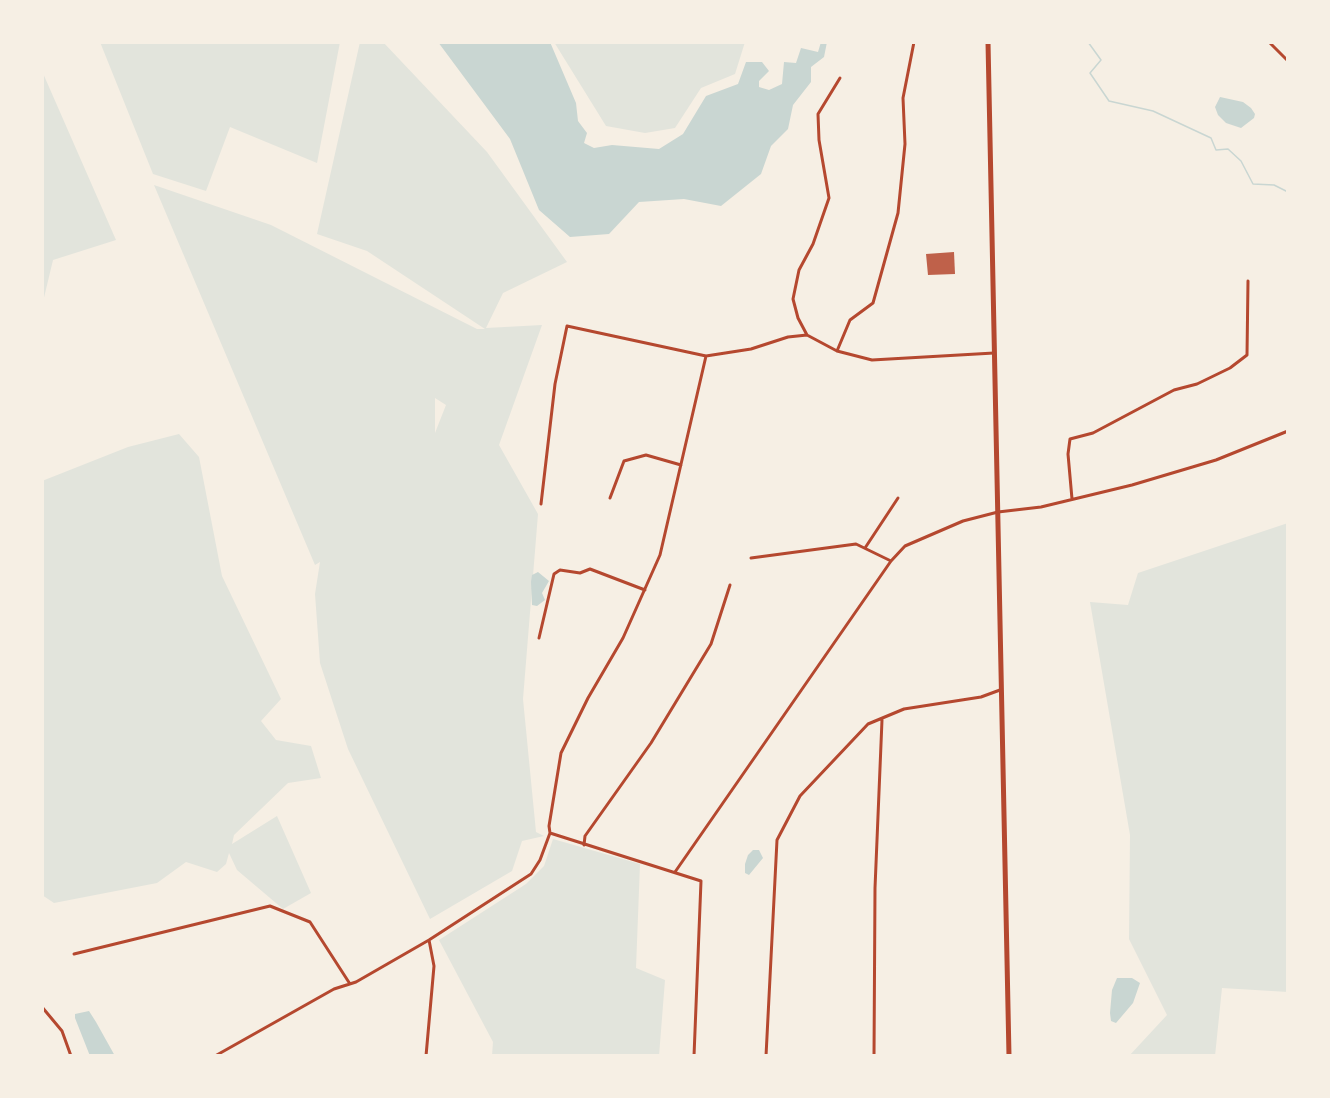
<!DOCTYPE html>
<html>
<head>
<meta charset="utf-8">
<style>
	body { margin:0 }
	#map { position:relative; width:1330px; height:1098px; overflow:hidden; background:#f6efe4; font-family:Montserrat,sans-serif }
	canvas { display:block }
	.frame { position:absolute; inset:0; border:44px solid #f6efe4; pointer-events:none }
</style>
</head>
<body>
<div id="map">
<canvas width="1330" height="1098"></canvas>
<div class="frame"></div>
</div>
<script>
const c = document.querySelector('canvas').getContext('2d');
c.lineJoin = 'round';
function fill(path, color) { c.fillStyle = color; c.fill(path, 'evenodd'); }
const toPath = rows => new Path2D(rows.map(r => 'M' + r).join(''));
function stroke(path, color, width, dash) { c.strokeStyle = color; c.lineWidth = width; c.lineCap = dash ? 'butt' : 'round'; c.setLineDash(dash || []); c.stroke(path); }
fill(toPath([
	[100,42,340,42,317,163,230,127,206,191,153,174],
	[360,42,383,42,487,152,567,262,503,293,486,328,542,325,499,445,538,514,523,699,536,832,544,836,522,841,512,871,430,919,348,749,320,663,315,594,320,562,315,565,154,185,271,225,477,329,485,329,367,251,317,234],
	[435,398,446,405,435,433],
	[554,42,745,42,735,74,701,88,675,128,645,133,606,126],
	[42,71,116,240,53,260,42,306],
	[179,434,199,457,222,576,281,699,261,721,276,740,311,746,321,778,288,783,234,835,232,844,277,816,311,893,283,909,237,870,229,853,226,864,217,872,186,862,157,883,54,903,42,895,42,481,128,447],
	[1288,523,1288,992,1222,988,1215,1056,1129,1056,1167,1015,1129,939,1130,835,1090,602,1128,605,1138,573],
	[553,839,640,864,636,968,665,980,659,1056,492,1056,493,1042,439,940,526,884,544,866]
]), '#e2e4dc');
fill(toPath([
	[438,42,550,42,576,103,578,121,587,133,584,143,594,148,612,145,659,149,683,134,706,96,738,84,746,62,762,62,769,71,759,81,759,87,769,90,782,84,784,62,796,63,801,48,818,52,821,42,827,42,824,57,811,67,811,82,793,105,788,129,771,146,761,174,721,206,684,199,639,202,609,234,570,237,539,210,510,139],
	[1220,97,1243,102,1251,108,1255,114,1254,118,1241,128,1226,123,1218,115,1215,107],
	[538,572,549,581,542,593,545,600,537,606,532,605,531,582,532,575],
	[753,850,759,850,763,858,749,875,745,873,745,864,748,855],
	[1117,978,1132,978,1140,983,1133,1003,1116,1023,1111,1021,1110,1013,1112,990],
	[89,1011,96,1022,115,1056,90,1056,75,1018,75,1014]
]), '#c9d6d2');
stroke(toPath([
	[1088,42,1101,60,1090,73,1109,101,1153,111,1211,138,1216,150,1228,149,1241,161,1253,184,1274,185,1288,192]
]), '#c9d6d2', 1.5);
fill(toPath([
	[954,252,955,274,928,275,926,254]
]), '#bf614a');
stroke(toPath([
	[1269,42,1288,61],
	[807,335,798,318,793,299,799,270,813,244,829,198,819,140,818,114,840,78],
	[837,351,850,320,873,303,898,213,905,144,903,98,914,42],
	[610,498,624,461,646,455,681,465],
	[1072,499,1068,454,1070,439,1093,433,1174,390,1197,384,1230,368,1247,355,1248,281],
	[541,504,555,384,567,326,706,356,751,349,788,337,807,335,837,351,872,360,994,353],
	[865,548,898,498],
	[751,558,856,544,891,561],
	[539,638,554,574,560,570,580,573,590,569,645,590],
	[550,833,701,881,694,1056],
	[584,845,585,836,651,743,711,644,730,585],
	[675,872,891,561,905,546,963,521,998,512,1041,507,1132,485,1216,460,1288,431],
	[74,954,270,906,310,922,350,984],
	[42,1007,62,1031,71,1056],
	[215,1056,334,989,356,982,429,940,531,874,540,860,550,833,549,826,561,753,588,698,623,638,660,555,706,356],
	[426,1056,434,966,429,940],
	[766,1056,777,840,800,796,868,724,904,709,981,697,1000,690],
	[874,1056,875,888,882,720]
]), '#b5482f', 3);
stroke(toPath([
	[988,42,1009,1056]
]), '#b5482f', 5);
</script>
</body>
</html>
